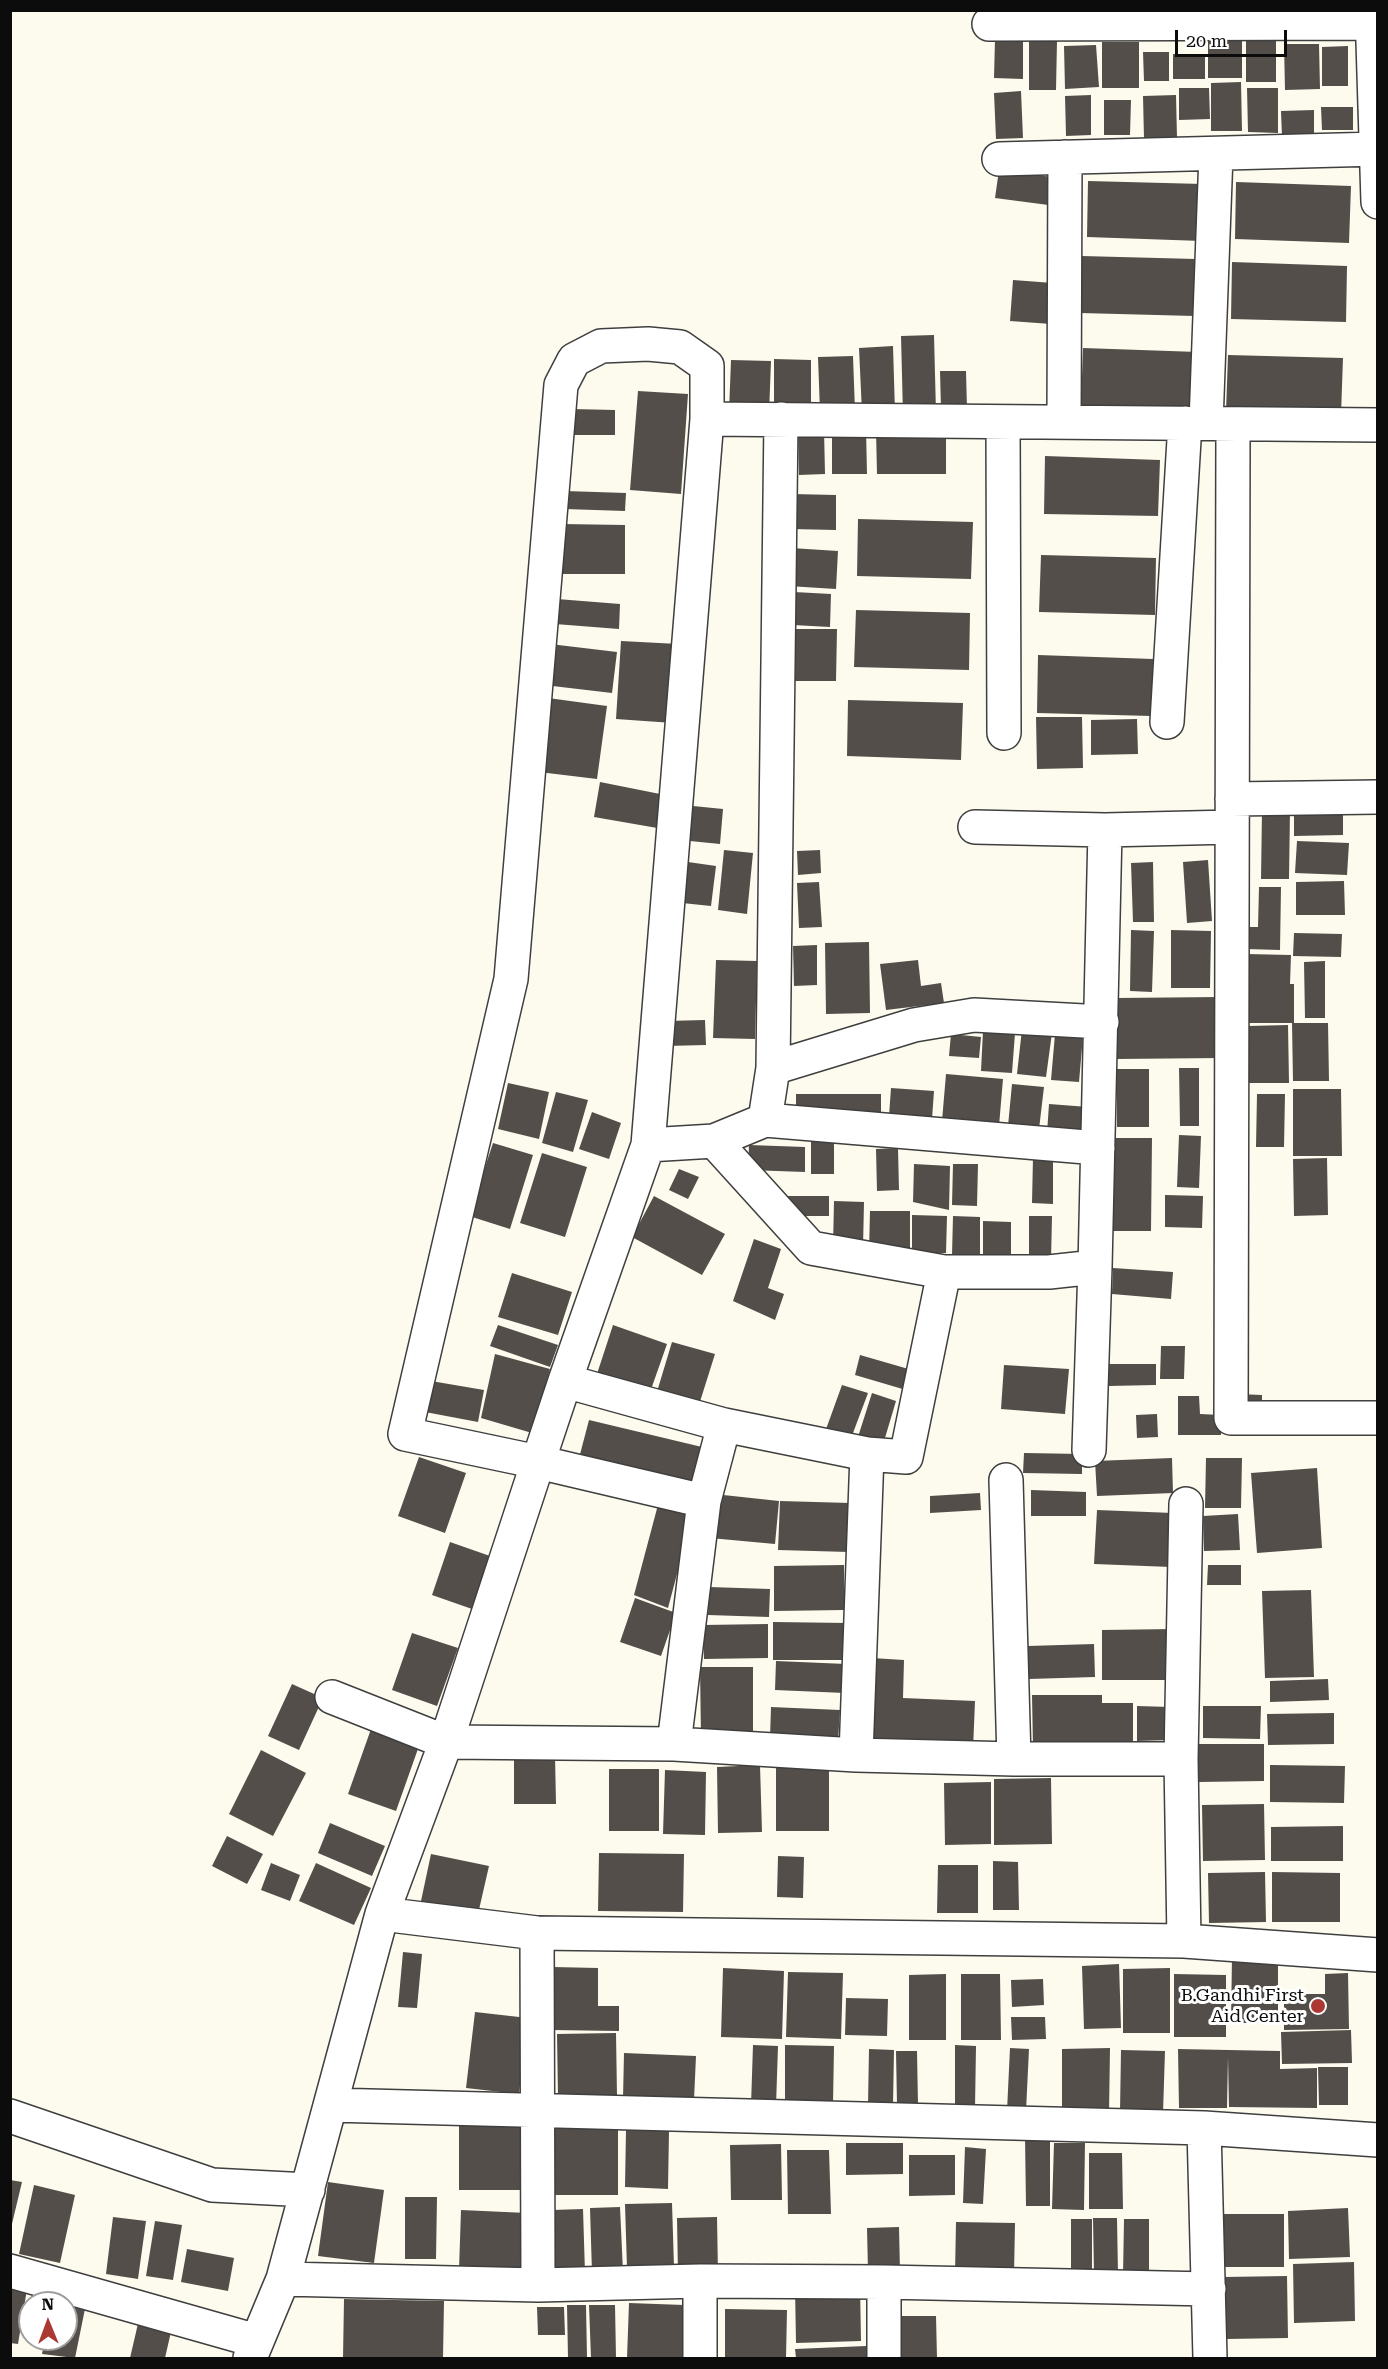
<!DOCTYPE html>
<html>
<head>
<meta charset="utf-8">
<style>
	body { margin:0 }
	#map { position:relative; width:1388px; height:2369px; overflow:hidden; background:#fdfbed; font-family:"Roboto Serif",serif }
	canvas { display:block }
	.frame { position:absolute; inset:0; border:12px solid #0c0c0c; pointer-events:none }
	.north { position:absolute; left:18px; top:2291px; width:60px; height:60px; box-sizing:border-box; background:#fff; border:2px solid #9e9e9e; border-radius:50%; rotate:359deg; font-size:16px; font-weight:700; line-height:24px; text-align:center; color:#0c0c0c }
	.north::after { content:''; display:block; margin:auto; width:21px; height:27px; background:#ac3833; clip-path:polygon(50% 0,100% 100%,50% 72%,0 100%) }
	.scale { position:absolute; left:1175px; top:30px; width:112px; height:27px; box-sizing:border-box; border:3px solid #0c0c0c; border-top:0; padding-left:8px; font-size:18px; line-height:21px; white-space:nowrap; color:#0c0c0c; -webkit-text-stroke:4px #fff; paint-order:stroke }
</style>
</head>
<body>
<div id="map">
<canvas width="1388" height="2369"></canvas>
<div class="frame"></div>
<div class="north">N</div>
<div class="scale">20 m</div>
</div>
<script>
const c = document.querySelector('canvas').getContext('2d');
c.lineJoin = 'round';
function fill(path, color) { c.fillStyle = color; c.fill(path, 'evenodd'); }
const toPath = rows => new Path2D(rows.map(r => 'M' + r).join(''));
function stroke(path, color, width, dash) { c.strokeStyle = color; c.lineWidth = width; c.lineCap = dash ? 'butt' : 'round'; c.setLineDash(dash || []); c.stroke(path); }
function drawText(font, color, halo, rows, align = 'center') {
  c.font = font + ' "Roboto Serif",serif'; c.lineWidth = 6; c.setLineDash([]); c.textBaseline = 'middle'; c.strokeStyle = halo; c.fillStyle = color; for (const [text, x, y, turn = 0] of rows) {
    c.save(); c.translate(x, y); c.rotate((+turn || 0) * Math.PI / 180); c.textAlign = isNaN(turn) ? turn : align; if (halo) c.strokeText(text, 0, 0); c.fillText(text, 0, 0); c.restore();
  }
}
fill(toPath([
	[1208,28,1242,28,1242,78,1208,78],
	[1246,34,1276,34,1276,82,1246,82],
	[995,39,1023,39,1023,79,994,78],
	[1029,41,1057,41,1056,90,1029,90],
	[1102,42,1139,42,1139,88,1102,88],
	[1284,44,1319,44,1320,89,1285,90],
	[1096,45,1099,87,1065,89,1064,46],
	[1348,46,1348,86,1322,86,1322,47],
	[1143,52,1169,52,1169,81,1144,81],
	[1173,54,1205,55,1205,79,1173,79],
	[1241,82,1242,131,1211,131,1211,83],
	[1179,88,1209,88,1210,119,1179,120],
	[1247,88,1278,88,1278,133,1248,132],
	[1021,91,1023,138,996,139,994,93],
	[1091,95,1091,135,1066,136,1065,96],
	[1176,95,1177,138,1144,139,1143,96],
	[1104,100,1131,100,1130,135,1104,135],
	[1321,107,1353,107,1353,130,1322,130],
	[1314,110,1314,136,1282,137,1281,111],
	[999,170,1060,178,1056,206,995,198],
	[1088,181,1203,184,1202,241,1087,237],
	[1236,182,1351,186,1349,243,1235,239],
	[1082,256,1196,259,1195,316,1080,313],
	[1232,262,1347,266,1346,322,1231,319],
	[1013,280,1053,283,1051,324,1010,321],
	[934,335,936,413,903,415,901,336],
	[893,346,895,412,862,413,859,348],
	[1083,348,1198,352,1196,408,1081,405],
	[1228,355,1343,358,1341,415,1226,412],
	[853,356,855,411,820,412,818,357],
	[774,359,811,360,811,412,774,412],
	[731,360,771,361,769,414,729,412],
	[940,371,966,371,967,409,941,409],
	[638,391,688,394,681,494,630,490],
	[572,409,615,410,615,435,572,435],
	[798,429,824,429,825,474,799,475],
	[832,429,866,429,867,474,832,474],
	[946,429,946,474,877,474,876,430],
	[1045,456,1160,460,1158,516,1044,514],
	[565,491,626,493,625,511,565,509],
	[792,494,836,495,836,530,791,529],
	[858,519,973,522,971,579,857,576],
	[562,524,625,525,625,574,562,574],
	[791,548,838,551,836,589,788,586],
	[1041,555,1156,558,1155,615,1039,612],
	[794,592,831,594,830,627,793,625],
	[557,599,620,604,619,629,555,624],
	[856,610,970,613,969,670,854,667],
	[796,629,837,629,836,681,795,681],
	[621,641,678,644,673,723,616,719],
	[550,644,617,652,612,693,544,685],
	[1038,655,1153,659,1152,716,1037,713],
	[548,698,607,706,597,779,539,772],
	[848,700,963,703,961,760,847,756],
	[1036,717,1082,717,1083,768,1037,769],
	[1137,719,1138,754,1091,755,1091,720],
	[600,782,670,796,663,829,594,817],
	[1294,801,1343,801,1343,835,1294,836],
	[693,806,723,809,720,844,690,841],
	[1262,810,1290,810,1289,879,1261,879],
	[1297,841,1349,843,1347,875,1295,873],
	[724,850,753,853,747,914,718,910],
	[820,850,821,873,798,875,797,851],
	[1208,860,1212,921,1187,923,1183,862],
	[688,862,716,866,711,906,682,903],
	[1153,862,1154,922,1133,922,1131,863],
	[1344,881,1345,915,1296,915,1296,882],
	[819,882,822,927,799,928,797,883],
	[1259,887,1281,887,1280,950,1246,949,1247,927,1258,927],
	[1131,930,1154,931,1152,992,1130,991],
	[1171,930,1211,931,1210,988,1171,988],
	[1294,933,1342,934,1341,957,1293,956],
	[869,942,870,1013,826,1014,825,943],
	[817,945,817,985,794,986,793,946],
	[1246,954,1291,955,1290,984,1294,984,1294,1023,1246,1023],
	[716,960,757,961,755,1039,713,1038],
	[918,960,921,986,941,983,944,1003,886,1010,880,964],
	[1325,961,1325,1018,1305,1018,1304,962],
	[1220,997,1221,1058,1116,1059,1116,998],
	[705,1020,706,1045,666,1046,666,1021],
	[1292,1023,1328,1023,1329,1081,1293,1081],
	[1288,1025,1289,1083,1248,1083,1248,1026],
	[1022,1029,1052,1033,1046,1077,1017,1074],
	[983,1031,1015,1033,1012,1073,981,1071],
	[951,1034,981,1037,979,1058,949,1056],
	[1055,1034,1083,1036,1079,1082,1051,1080],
	[1179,1068,1199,1068,1199,1126,1180,1126],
	[1117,1069,1149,1069,1149,1127,1117,1127],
	[946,1074,1003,1079,999,1126,942,1121],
	[508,1083,549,1092,539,1139,498,1129],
	[1012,1084,1044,1087,1039,1129,1008,1126],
	[891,1088,934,1091,932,1119,889,1116],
	[1293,1089,1341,1089,1342,1156,1293,1156],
	[556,1092,588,1100,573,1152,542,1143],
	[796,1094,881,1094,881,1115,796,1115],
	[1257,1094,1285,1094,1284,1147,1256,1147],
	[1049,1104,1088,1107,1086,1136,1047,1133],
	[592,1112,621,1123,609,1159,579,1149],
	[1179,1135,1201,1136,1199,1188,1177,1187],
	[811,1137,834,1137,834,1174,811,1174],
	[1111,1138,1152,1138,1151,1231,1110,1231],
	[493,1143,533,1155,510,1229,469,1216],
	[749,1145,805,1147,805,1172,748,1170],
	[898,1148,899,1190,877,1191,876,1149],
	[542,1153,587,1167,565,1237,520,1223],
	[1033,1157,1053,1158,1053,1204,1032,1203],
	[1327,1158,1328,1215,1294,1216,1293,1159],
	[914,1164,950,1166,949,1210,913,1202],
	[953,1164,978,1164,977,1206,952,1205],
	[679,1169,699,1177,688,1199,669,1190],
	[1165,1195,1203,1196,1202,1228,1165,1227],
	[654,1196,725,1234,702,1275,632,1237],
	[784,1196,829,1196,829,1216,783,1216],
	[834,1201,864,1202,863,1248,833,1247],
	[870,1211,910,1211,910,1254,869,1253],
	[912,1215,947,1216,946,1253,912,1253],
	[953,1216,980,1217,980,1255,952,1255],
	[1029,1216,1052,1216,1051,1261,1029,1261],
	[983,1221,1011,1222,1011,1259,983,1259],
	[754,1239,781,1249,768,1288,784,1294,775,1320,733,1301],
	[1113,1268,1173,1272,1171,1299,1112,1294],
	[512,1273,572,1292,558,1335,498,1317],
	[498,1325,558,1345,550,1367,490,1346],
	[613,1325,667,1344,648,1398,595,1380],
	[672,1342,715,1354,698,1408,656,1395],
	[1161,1346,1185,1346,1184,1379,1160,1379],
	[495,1354,550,1369,532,1433,481,1418],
	[860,1355,912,1370,906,1390,855,1375],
	[1108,1364,1156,1364,1156,1385,1108,1386],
	[1004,1365,1069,1369,1065,1414,1001,1409],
	[431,1381,484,1390,478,1422,425,1412],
	[842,1385,868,1393,850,1441,825,1432],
	[872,1393,896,1401,882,1448,857,1440],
	[1237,1394,1262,1395,1262,1416],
	[1178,1396,1199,1396,1200,1414,1221,1415,1221,1435,1178,1435],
	[1157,1414,1158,1437,1137,1438,1136,1415],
	[589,1420,702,1447,691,1490,578,1462],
	[1024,1453,1082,1454,1082,1474,1023,1473],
	[419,1457,466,1473,445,1533,398,1516],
	[1172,1458,1173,1493,1097,1496,1095,1461],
	[1206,1458,1242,1458,1241,1508,1205,1508],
	[1317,1468,1322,1548,1257,1553,1251,1473],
	[1031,1490,1086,1492,1086,1516,1031,1516],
	[980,1493,981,1510,930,1513,930,1496],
	[714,1494,779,1501,775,1544,710,1538],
	[659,1501,694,1510,668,1608,634,1595],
	[780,1501,850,1503,849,1552,778,1550],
	[1097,1510,1173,1513,1171,1567,1094,1564],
	[1238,1514,1240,1550,1204,1551,1203,1516],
	[450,1542,490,1556,472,1609,432,1595],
	[844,1565,844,1610,774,1611,774,1566],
	[1208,1565,1241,1565,1241,1585,1207,1585],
	[709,1587,770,1589,769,1617,708,1615],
	[1311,1590,1314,1677,1265,1678,1262,1591],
	[635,1598,676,1613,661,1656,620,1642],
	[773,1622,848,1623,847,1660,773,1660],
	[768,1624,768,1658,704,1659,703,1625],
	[1174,1629,1174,1680,1102,1680,1102,1630],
	[412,1633,458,1648,437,1706,392,1690],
	[1094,1644,1095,1677,1029,1679,1028,1646],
	[872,1658,904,1660,903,1698,975,1701,973,1750,869,1747],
	[776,1661,846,1664,845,1693,775,1690],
	[700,1667,753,1667,753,1737,701,1738],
	[1328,1679,1329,1700,1270,1702,1270,1681],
	[292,1684,323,1698,299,1750,268,1736],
	[1032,1695,1102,1695,1102,1703,1133,1703,1133,1741,1102,1741,1102,1747,1033,1748],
	[1137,1706,1170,1707,1171,1740,1137,1741],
	[1203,1706,1261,1706,1260,1739,1203,1738],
	[771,1707,840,1710,838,1741,770,1738],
	[1334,1713,1334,1744,1268,1745,1267,1714],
	[371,1729,419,1746,396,1811,348,1794],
	[1199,1744,1264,1744,1264,1781,1199,1782],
	[261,1750,306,1773,273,1836,229,1814],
	[514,1756,555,1756,556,1804,514,1804],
	[829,1760,829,1831,776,1831,776,1761],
	[760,1765,762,1832,718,1833,717,1767],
	[1270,1765,1345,1766,1344,1803,1270,1802],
	[609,1769,659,1769,659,1831,609,1831],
	[665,1770,706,1772,705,1835,663,1834],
	[1051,1778,1052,1844,994,1845,994,1779],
	[991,1782,991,1844,945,1845,944,1783],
	[1264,1804,1265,1860,1203,1861,1202,1805],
	[330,1823,385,1846,372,1876,318,1853],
	[1343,1826,1343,1861,1271,1861,1271,1827],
	[227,1836,263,1854,247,1884,212,1866],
	[599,1853,684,1854,683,1912,598,1911],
	[431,1854,489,1866,478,1914,421,1901],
	[778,1856,804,1857,803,1898,777,1897],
	[993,1861,1018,1862,1019,1910,993,1910],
	[271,1863,300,1875,290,1901,261,1890],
	[316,1863,371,1888,354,1925,299,1901],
	[938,1865,978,1865,978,1913,937,1913],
	[1265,1872,1266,1922,1209,1923,1208,1873],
	[1272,1872,1340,1873,1340,1922,1272,1922],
	[403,1952,422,1954,417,2008,398,2007],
	[1232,1956,1278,1956,1278,2023,1231,2023],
	[1119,1964,1121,2028,1084,2029,1082,1966],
	[553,1967,598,1968,598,2006,619,2006,619,2031,552,2030],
	[723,1968,784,1971,782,2039,721,2037],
	[1170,1968,1170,2033,1123,2033,1123,1969],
	[788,1972,843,1973,841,2039,786,2037],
	[1348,1973,1349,2029,1284,2030,1284,1994,1325,1994,1325,1974],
	[946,1974,946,2040,909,2040,909,1975],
	[961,1974,1000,1974,1001,2040,961,2040],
	[1174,1974,1226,1975,1226,2037,1174,2037],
	[1043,1979,1044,2005,1012,2007,1011,1980],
	[846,1998,888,1999,887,2036,845,2035],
	[475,2012,528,2018,519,2094,466,2088],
	[1011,2017,1045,2017,1046,2039,1012,2040],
	[1351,2030,1352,2063,1282,2064,1281,2032],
	[616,2033,617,2096,558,2097,557,2034],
	[753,2045,778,2046,776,2106,751,2105],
	[785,2045,834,2046,833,2104,785,2104],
	[955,2045,976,2046,975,2108,955,2108],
	[1010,2048,1029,2049,1026,2111,1007,2111],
	[1110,2048,1109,2114,1062,2114,1062,2049],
	[869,2049,894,2050,893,2106,868,2105],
	[1178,2049,1280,2051,1280,2069,1317,2068,1317,2108,1229,2107,1228,2057,1227,2108,1179,2108],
	[1121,2050,1165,2051,1163,2113,1120,2112],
	[896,2051,917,2051,918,2105,897,2105],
	[624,2053,696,2056,694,2100,623,2099],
	[1318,2067,1348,2067,1348,2105,1319,2105],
	[459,2125,525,2125,525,2190,459,2190],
	[618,2125,618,2195,555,2195,555,2126],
	[626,2130,669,2131,668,2189,625,2187],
	[1025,2137,1050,2137,1050,2206,1026,2206],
	[846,2143,903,2143,903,2174,846,2175],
	[1054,2143,1085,2143,1084,2210,1052,2209],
	[781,2144,782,2200,731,2200,730,2145],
	[965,2147,986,2149,983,2204,963,2203],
	[787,2150,829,2150,831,2214,788,2214],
	[1089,2153,1122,2153,1123,2209,1089,2209],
	[909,2155,955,2155,955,2195,909,2196],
	[10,2180,22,2182,11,2228,10,2228],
	[328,2182,384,2190,374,2263,318,2256],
	[34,2185,75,2195,60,2263,19,2254],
	[405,2197,437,2197,436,2259,405,2259],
	[672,2203,674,2267,627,2268,625,2204],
	[620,2207,623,2272,592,2273,590,2208],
	[1348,2208,1350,2257,1289,2259,1288,2211],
	[583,2209,585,2273,554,2274,552,2210],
	[461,2210,527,2213,524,2273,459,2270],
	[1218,2214,1284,2214,1284,2267,1219,2267],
	[113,2217,146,2221,138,2279,106,2274],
	[717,2217,718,2274,678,2275,677,2218],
	[1093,2218,1117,2218,1118,2274,1094,2274],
	[1071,2219,1092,2219,1092,2276,1071,2277],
	[1124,2219,1149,2219,1149,2277,1123,2276],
	[155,2221,182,2225,173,2280,146,2276],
	[956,2222,1015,2223,1014,2275,955,2274],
	[899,2227,900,2272,868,2272,867,2228],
	[187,2249,234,2258,228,2291,181,2282],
	[1354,2262,1355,2321,1294,2323,1293,2264],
	[1287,2276,1288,2338,1226,2339,1224,2277],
	[10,2280,28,2283,18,2344,10,2343],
	[860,2285,861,2341,796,2343,795,2287],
	[54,2293,87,2299,75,2358,42,2354,45,2339,66,2339,66,2303,52,2303],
	[344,2299,444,2301,443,2358,343,2358],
	[629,2303,684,2305,682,2358,627,2358],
	[567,2305,586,2305,587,2358,568,2358],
	[589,2305,615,2305,616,2358,591,2358],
	[537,2307,564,2307,565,2335,538,2335],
	[725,2309,787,2310,786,2358,725,2358],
	[140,2315,173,2323,165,2358,130,2358],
	[898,2316,936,2316,937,2358,899,2358],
	[866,2346,867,2358,796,2358,795,2349]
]), '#534e4a');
const street = toPath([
	[1372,10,1378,202],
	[989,24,1373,23],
	[999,159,1378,149],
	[707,419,1378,425],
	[1003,422,1004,733],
	[1064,422,1065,157],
	[1206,423,1216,154],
	[1233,424,1231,1418,1378,1418],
	[1167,722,1185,423],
	[1232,799,1378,797],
	[975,827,1105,830,1232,827],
	[773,1068,914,1025,974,1015,1102,1022],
	[765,1120,1098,1148],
	[714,1141,811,1248,944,1272,1049,1272,1095,1267,1105,830],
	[648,1145,714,1141,765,1120,773,1068,781,419],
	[565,1381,724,1425,867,1454,906,1457,944,1272],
	[1089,1450,1095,1267],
	[1006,1480,1014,1759],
	[332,1697,446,1742,674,1744,856,1755,1014,1759,1181,1759],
	[674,1744,704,1501,724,1425],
	[856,1755,867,1454],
	[382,1914,537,1933,1184,1941,1378,1955],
	[537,1933,538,2285],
	[1184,1941,1181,1759,1186,1504],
	[331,2105,1204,2128,1378,2140],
	[10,2116,212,2185,308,2190],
	[1204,2128,1210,2358],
	[10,2271,257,2341],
	[283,2279,538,2285,700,2281,884,2282,1209,2289],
	[884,2282,884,2358],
	[250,2358,283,2279,382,1914,446,1742,538,1462,565,1381,648,1145,707,419,707,366,680,347,648,344,601,346,574,360,561,385,511,979,405,1434,538,1462,704,1501],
	[700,2358,700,2281]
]);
stroke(street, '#3f3f3f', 36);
stroke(street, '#fff', 33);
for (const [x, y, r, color] of [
	[1318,2006,8,"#ac3833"]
]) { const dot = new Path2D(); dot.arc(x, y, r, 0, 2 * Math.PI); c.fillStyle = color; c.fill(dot); stroke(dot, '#fff', 2); }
drawText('18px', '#0c0c0c', '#fff', [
	["B.Gandhi First",1304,1996],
	["Aid Center",1304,2017]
], 'right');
</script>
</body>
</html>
